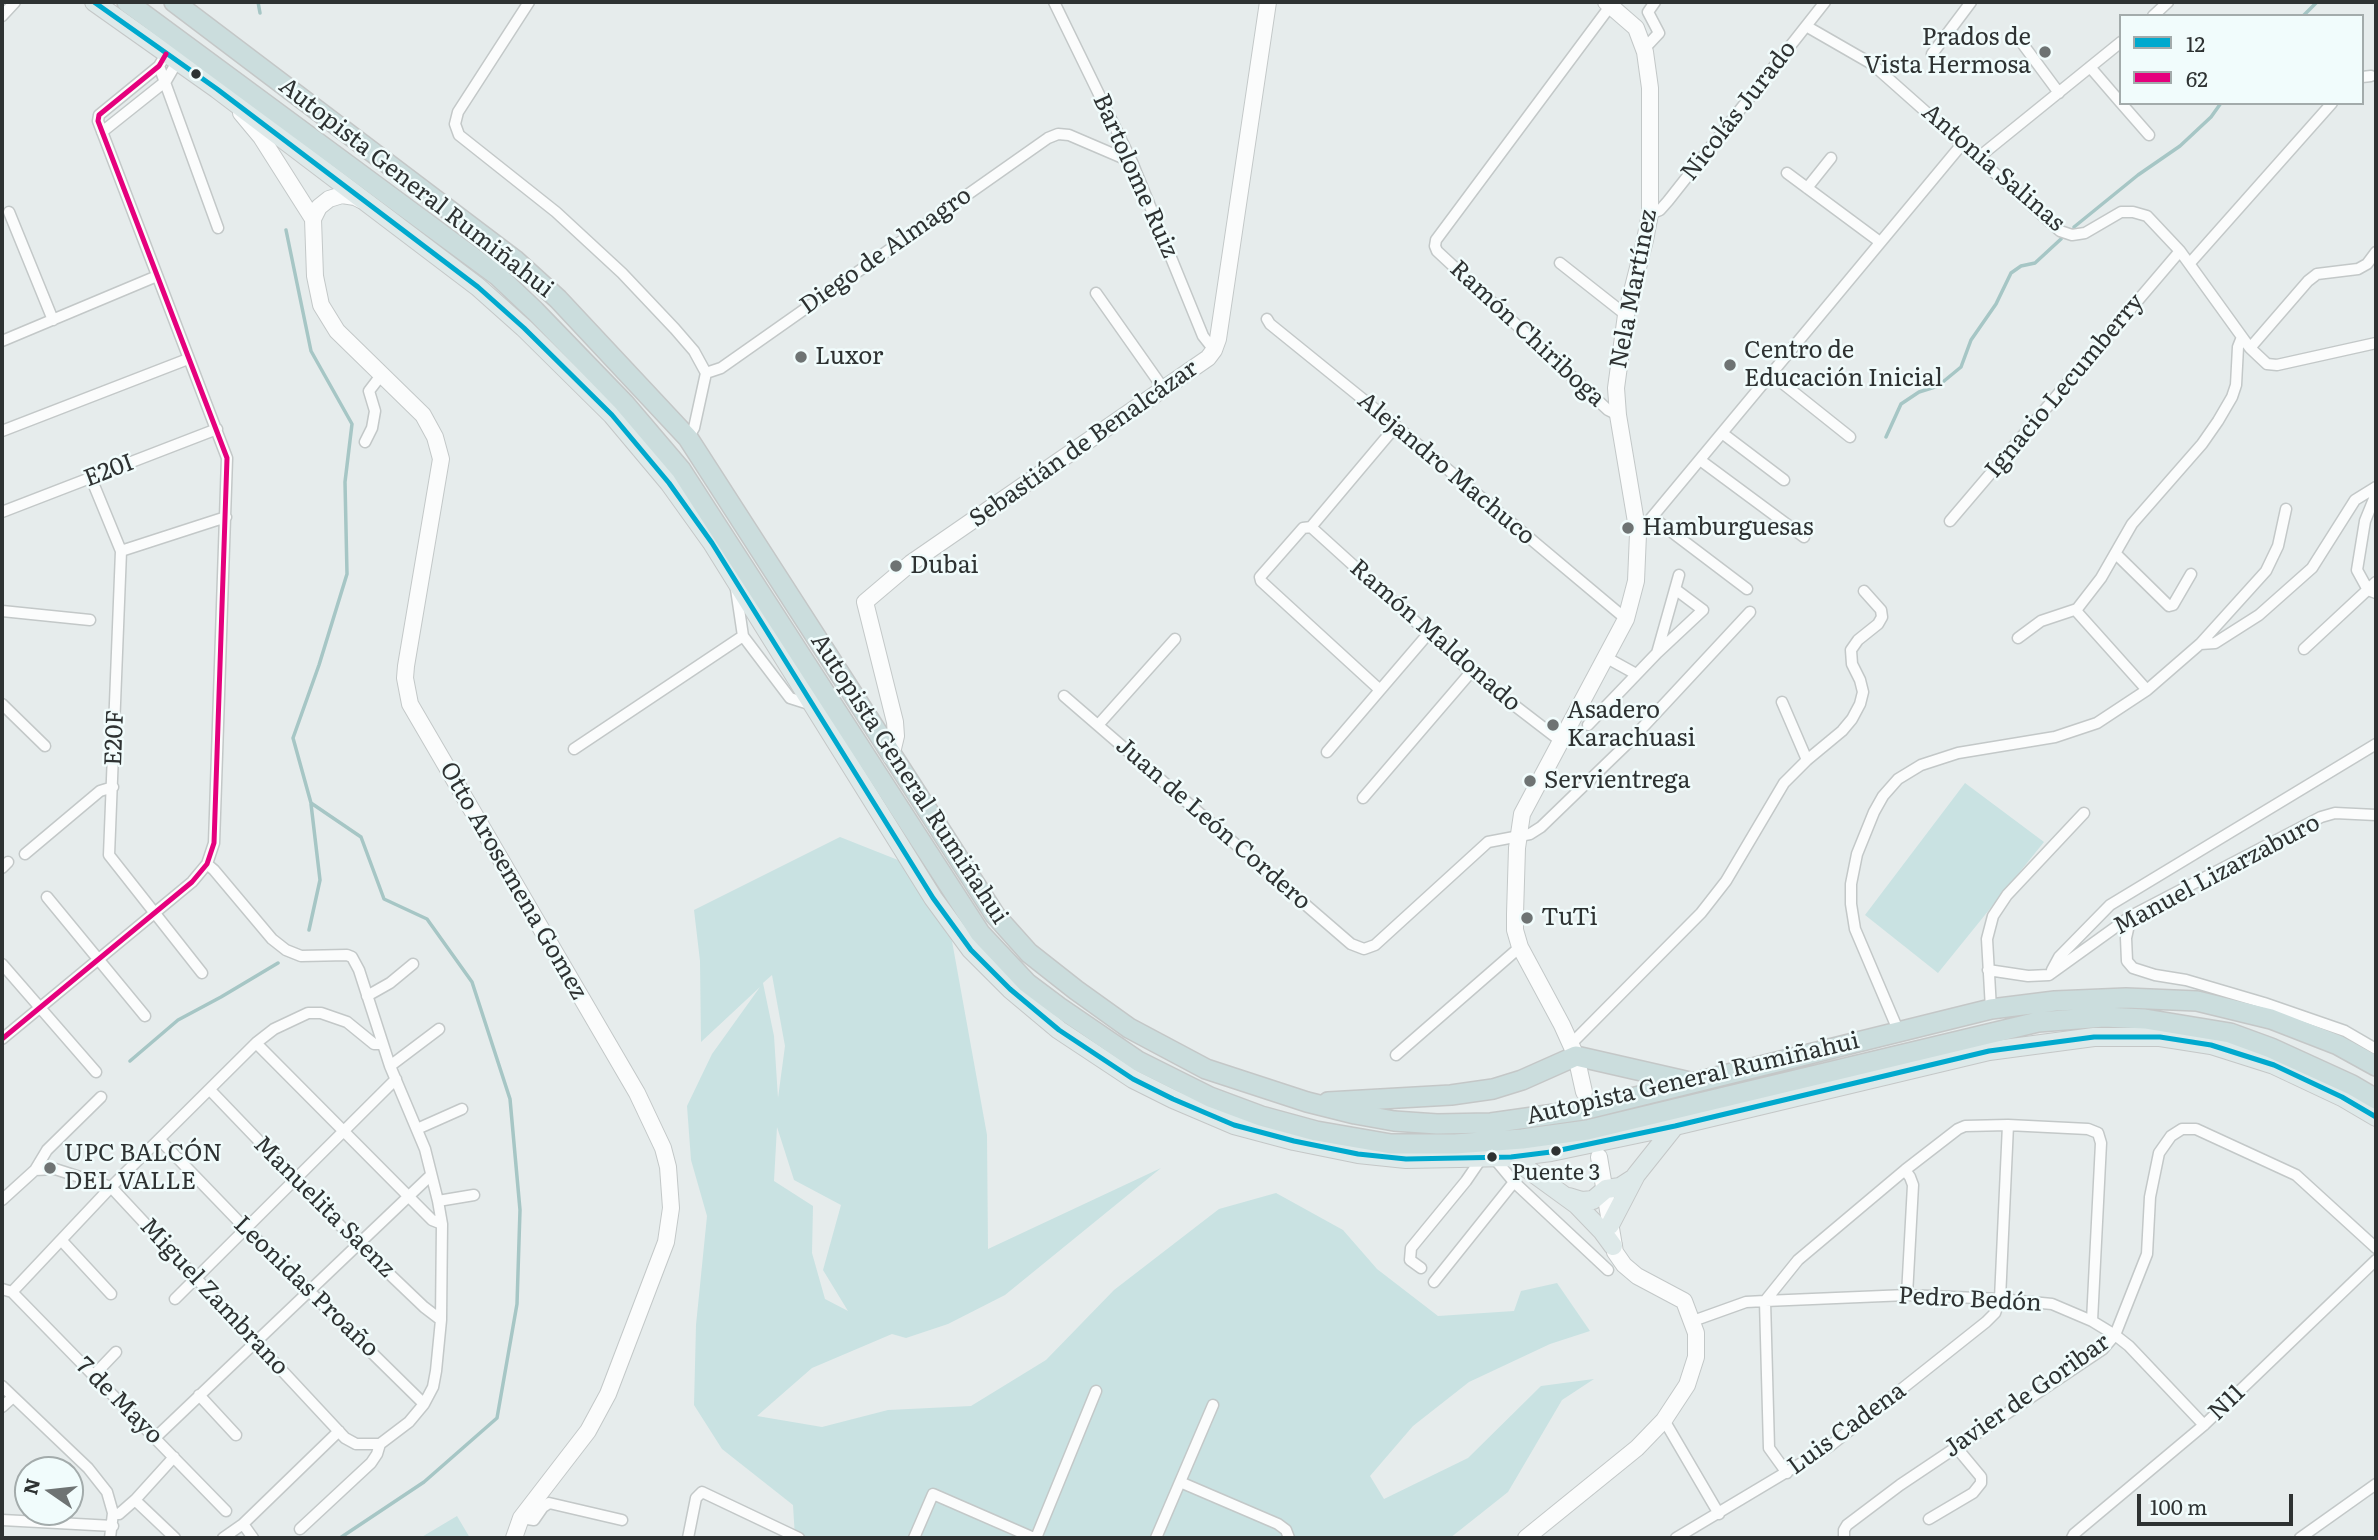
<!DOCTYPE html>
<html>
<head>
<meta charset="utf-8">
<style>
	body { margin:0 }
	#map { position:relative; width:2378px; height:1540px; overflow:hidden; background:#e6ecec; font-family:Literata,serif }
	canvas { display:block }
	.frame { position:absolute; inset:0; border:4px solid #2e3232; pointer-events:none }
	.legend { position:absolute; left:2119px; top:14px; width:245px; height:91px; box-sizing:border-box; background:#f1fcfc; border:2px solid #a3abab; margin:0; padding:9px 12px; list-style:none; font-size:21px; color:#2e3232 }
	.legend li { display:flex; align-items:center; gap:14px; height:35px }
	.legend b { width:35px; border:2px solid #a3abab }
	.north { position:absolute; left:14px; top:1456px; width:70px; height:70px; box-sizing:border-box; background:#f1fcfc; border:2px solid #a3abab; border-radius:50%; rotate:284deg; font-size:19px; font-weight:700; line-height:28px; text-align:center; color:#2e3232 }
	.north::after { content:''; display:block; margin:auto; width:24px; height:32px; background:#6e7373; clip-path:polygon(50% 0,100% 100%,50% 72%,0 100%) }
	.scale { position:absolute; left:2137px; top:1494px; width:156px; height:32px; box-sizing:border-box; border:4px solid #2e3232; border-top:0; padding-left:9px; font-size:21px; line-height:24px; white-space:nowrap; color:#2e3232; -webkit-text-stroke:5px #f1fcfc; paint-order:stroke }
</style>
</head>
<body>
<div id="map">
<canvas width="2378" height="1540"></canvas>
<div class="frame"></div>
<ul class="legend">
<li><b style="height:9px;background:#00a9ce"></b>12</li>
<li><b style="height:9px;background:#e5007d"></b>62</li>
</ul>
<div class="north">N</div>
<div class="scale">100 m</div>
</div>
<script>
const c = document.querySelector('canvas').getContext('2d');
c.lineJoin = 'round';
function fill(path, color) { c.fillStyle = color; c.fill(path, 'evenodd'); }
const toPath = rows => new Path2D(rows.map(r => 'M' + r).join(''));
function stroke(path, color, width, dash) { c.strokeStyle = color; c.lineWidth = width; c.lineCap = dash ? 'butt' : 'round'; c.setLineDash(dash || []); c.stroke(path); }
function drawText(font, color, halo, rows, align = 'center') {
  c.font = font + ' Literata,serif'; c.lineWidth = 5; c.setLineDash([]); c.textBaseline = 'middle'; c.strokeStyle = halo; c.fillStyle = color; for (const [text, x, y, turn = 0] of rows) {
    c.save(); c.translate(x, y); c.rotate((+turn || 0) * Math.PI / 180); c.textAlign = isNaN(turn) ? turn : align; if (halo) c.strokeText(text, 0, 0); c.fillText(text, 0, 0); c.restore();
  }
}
fill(toPath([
	[1965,783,2044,842,1938,973,1865,915],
	[840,837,898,860,952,941,987,1135,988,1249,1161,1168,1005,1295,948,1324,906,1338,892,1334,812,1368,757,1416,822,1427,888,1410,971,1406,1046,1360,1114,1290,1219,1209,1276,1193,1343,1230,1377,1269,1438,1316,1514,1311,1521,1291,1557,1283,1590,1331,1550,1344,1469,1382,1413,1426,1370,1476,1384,1499,1468,1458,1541,1386,1594,1379,1562,1400,1508,1492,1450,1538,795,1538,793,1505,722,1449,694,1405,696,1325,707,1216,691,1160,687,1106,712,1054,760,987,701,1042,700,961,694,910],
	[772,975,785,1046,778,1098,774,1036,763,983],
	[777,1127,794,1180,841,1205,823,1270,848,1311,825,1299,812,1253,813,1206,774,1181],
	[457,1516,470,1538,420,1538]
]), '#c9e2e2');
stroke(toPath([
	[258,2,260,13],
	[2303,16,2317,2],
	[2074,227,2138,175,2180,146,2211,117,2221,103],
	[286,230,311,351,352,424,345,482,347,574,319,665,293,738,311,803,361,837,384,899,427,919,472,982,510,1099,520,1210,517,1304,497,1418,424,1482,340,1538],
	[1886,437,1901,404,1919,392,1938,386,1961,367,1971,340,1996,304,2011,273,2021,266,2035,263,2061,239],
	[309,930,320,880,311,804],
	[130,1061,178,1020,221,997,278,963]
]), '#a6c6c5', 3.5);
const street = toPath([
	[529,2,458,112,455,124,459,135,556,212,622,273,675,329,694,351,706,373],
	[1054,2,1132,162,1203,336,1214,350],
	[1611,5,1436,240,1435,246,1437,251,1608,410,1618,415],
	[2,16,15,2],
	[2153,16,2168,2],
	[1806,26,1872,64,2060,231,2072,235,2085,233,2121,212,2133,212,2147,216,2180,251,2250,348,2267,364,2277,365,2376,343],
	[2019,39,2059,93],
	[1644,49,1659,33,1648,12,1655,2],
	[1932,54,1971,2],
	[159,66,218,228],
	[2090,67,2121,103],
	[2362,77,2371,76],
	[2121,103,2149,135],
	[102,132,166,81,177,62],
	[1979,157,2121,42],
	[1787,173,1880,242],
	[1807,188,1831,158],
	[9,212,53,320],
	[1650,214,1660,210,1668,201,1825,2],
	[1560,263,1626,315],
	[2190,263,2332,103],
	[1096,293,1163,388],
	[1267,319,1270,324,1396,426,1626,619],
	[2,341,157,276],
	[2250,348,2308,281,2317,274,2358,269,2367,264,2376,252],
	[706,373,721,368,1048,138,1058,134,1069,135,1132,162],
	[1771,374,1850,437],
	[2,431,188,359],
	[1722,433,1784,480],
	[688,438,694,428,706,373],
	[365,442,372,428,375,411,369,391,382,374],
	[1700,460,1804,537],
	[91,478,121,551,109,855,202,973],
	[2376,494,2365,521,2357,570,2368,590,2376,593],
	[2,512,217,429],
	[1652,517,1747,589],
	[1950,521,2180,251],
	[1311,527,1471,672,1562,742],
	[1638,534,1963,143],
	[121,551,226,517],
	[2116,554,2169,606,2173,605,2191,574],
	[736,589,743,636,790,698,812,705],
	[2077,609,2101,578,2132,524,2202,444,2218,421,2232,397,2236,385,2238,347,2242,337],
	[2077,609,2078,613,2147,690],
	[2,611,90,620],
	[2018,638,2041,621,2077,609],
	[2200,644,2215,643,2259,615,2312,568,2355,500,2376,487],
	[2304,649,2376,582],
	[1657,653,1703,610,1675,589],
	[1607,658,1636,674],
	[1380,690,1261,581,1260,577,1303,528,1311,527,1396,426],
	[1064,696,1351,944,1364,949,1375,945,1488,842,1530,834,1541,827,1630,741,1750,612],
	[1782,702,1807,760],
	[2,704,45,746],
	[1099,724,1175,639],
	[1588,725,1657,653,1679,575],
	[574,749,743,636],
	[1327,752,1428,634],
	[1363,798,1471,672],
	[25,854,100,791,113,787],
	[207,864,214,870,272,939,286,950,301,956,347,955,352,957,359,970,390,1066,425,1149,438,1201,442,1224,441,1320,436,1371,433,1387,424,1404,409,1422,380,1444],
	[2,868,8,862],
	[47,897,145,1016],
	[2131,916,2126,938,2127,961,2133,968,2155,975,2186,980,2264,1003,2345,1031,2376,1049],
	[2,964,96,1072],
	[1988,970,2028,976,2049,975,2131,916,2321,817,2335,813,2376,815],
	[2052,970,2059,957,2110,905,2376,744],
	[367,996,390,983,413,964],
	[1991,1009,1987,939,1993,916,2007,895,2084,813],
	[1898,1030,1855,929,1851,904,1851,884,1857,854,1874,812,1883,796,1898,779,1921,765,1958,753,2055,737,2097,723,2147,690,2200,644,2266,571,2278,546,2286,509],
	[2,1039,192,882,207,864,214,843,227,458,98,121,99,115,159,66,166,54],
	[256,1043,432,1220,442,1224],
	[1571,1044,1701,913,1726,881,1784,783,1807,760,1842,731,1852,719,1860,704,1863,692,1860,680,1852,664,1851,650,1858,640,1878,624,1882,617,1881,610,1864,591],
	[1396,1055,1520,947],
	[390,1066,439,1029],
	[210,1090,358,1244,424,1307,441,1320],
	[417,1129,462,1109],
	[160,1140,245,1228,424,1404],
	[1494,1158,1514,1182,1608,1270],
	[35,1170,55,1169,111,1187,345,1438,356,1444,380,1444],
	[1905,1170,1910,1177,1913,1185,1907,1295],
	[2,1200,35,1170,47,1150,101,1097],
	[438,1201,474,1195],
	[62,1241,111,1294],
	[1421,1268,1410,1260,1411,1248,1466,1181,1481,1159],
	[1434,1282,1514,1182],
	[2,1289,12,1292,226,1511],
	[12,1292,111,1187,256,1043,274,1029,308,1013,321,1013,347,1022,374,1044,382,1044],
	[175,1299,396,1079],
	[1693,1321,1746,1302,1765,1301,1907,1295,2000,1299,2052,1304,2092,1321,2115,1335,2129,1346,2204,1425],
	[94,1375,116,1352],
	[2,1386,88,1468,107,1492,113,1513,110,1538],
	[199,1395,236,1435],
	[2,1407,13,1397],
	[1664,1420,1719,1514],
	[156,1437,431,1175],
	[1787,1473,1769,1448,1765,1301,1798,1260,1905,1170,1958,1129,1965,1126,2008,1125,2088,1129,2098,1133,2101,1143,2092,1321],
	[1180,1482,1278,1524,1286,1530,1289,1538],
	[135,1500,175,1538],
	[113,1513,119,1514,135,1500,174,1457],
	[521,1518,534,1520,543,1507,549,1503,622,1520],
	[1929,1519,1973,1493,1981,1483,1981,1477,1956,1447],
	[2,1520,113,1526],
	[243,1524,253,1538],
	[300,1529,371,1463,377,1454,380,1444],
	[223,1538,243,1524,339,1431],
	[688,1538,696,1498,702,1492,799,1538],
	[914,1538,933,1494,1034,1538],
	[1036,1538,1096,1391],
	[1156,1538,1213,1405],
	[1676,1538,1830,1446,1986,1322,1995,1313,2000,1299,2008,1125],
	[1844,1538,1844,1530,1847,1525,1900,1485,2103,1349,2115,1335,2147,1254,2150,1197,2159,1153,2171,1136,2182,1129,2196,1129,2296,1175,2376,1248],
	[2072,1538,2074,1534,2204,1425,2376,1260],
	[2300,1538,2376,1484]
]);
const secondary = toPath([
	[241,113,261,137,313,219],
	[361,200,355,197,342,195,329,199,319,207,313,219,315,276,321,305,337,331,423,415,435,437,441,459,406,666,405,678,410,704,637,1093,663,1148,668,1167,671,1208,666,1242,608,1394,588,1431,521,1518,514,1538],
	[891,757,896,736,895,722,865,602,911,563,1208,358,1214,350,1218,339,1268,2],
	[1584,1092,1576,1056,1562,1025,1520,947,1515,930,1515,914,1517,848,1522,814,1626,619,1636,581,1638,534,1618,415,1616,388,1626,315,1645,240,1650,214,1650,88,1645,52,1636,28,1606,2],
	[1526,1538,1637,1448,1664,1420,1687,1385,1696,1357,1696,1333,1684,1301,1637,1276,1624,1265,1615,1252,1599,1157]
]);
const primary = toPath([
	[94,2,217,89,478,287,524,328,612,415,669,483,712,543,933,898,971,950,1010,989,1059,1030,1133,1079,1173,1099,1234,1125,1294,1141,1358,1154,1406,1159,1511,1157,1551,1152,1675,1126,1989,1051,2094,1037,2160,1037,2211,1045,2274,1065,2342,1097,2376,1117],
	[1511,1157,1577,1205,1602,1231,1613,1246],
	[1569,1197,1582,1201,1593,1200,1606,1189,1620,1187,1634,1178],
	[1610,1225,1636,1175,1675,1126]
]);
const highway = toPath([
	[127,2,498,276,535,311,624,403,681,470,980,933,1027,983,1059,1007,1138,1061,1210,1097,1261,1116,1316,1131,1391,1144,1455,1144,1522,1139,1587,1130,2038,1022,2104,1017,2145,1019,2230,1033,2271,1048,2352,1085,2376,1099],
	[174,2,515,260,558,299,688,438,995,915,1029,953,1076,990,1129,1028,1206,1069,1307,1102,1355,1114,1394,1121,1437,1124,1491,1123,1583,1110,1991,1009,2055,1001,2126,998,2197,1001,2271,1019,2338,1045,2376,1066],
	[1328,1102,1451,1095,1493,1089,1522,1080,1576,1056,1690,1082]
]);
stroke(street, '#c3c8c8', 13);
stroke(secondary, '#c3c8c8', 18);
stroke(primary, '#c4c7c7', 20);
stroke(highway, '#c4c7c7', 22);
stroke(street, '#fbfcfc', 10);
stroke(secondary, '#fbfcfc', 16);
stroke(primary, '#dee9e9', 18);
stroke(highway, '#cbdddd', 19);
stroke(toPath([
	[94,2,217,89,478,287,524,328,612,415,669,483,712,543,933,898,971,950,1010,989,1059,1030,1133,1079,1173,1099,1234,1125,1294,1141,1358,1154,1406,1159,1511,1157,1551,1152,1675,1126,1989,1051,2094,1037,2160,1037,2211,1045,2274,1065,2342,1097,2376,1117]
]), '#00a9ce', 5);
stroke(toPath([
	[2,1039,192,882,207,864,214,843,227,458,98,121,99,115,159,66,166,54]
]), '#e5007d', 5);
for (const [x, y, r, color] of [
	[2045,52,7,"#6e7373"],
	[196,74,6,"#2e3232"],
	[801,357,7,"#6e7373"],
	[1730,365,7,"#6e7373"],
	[1628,528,7,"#6e7373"],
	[896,566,7,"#6e7373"],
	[1553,725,7,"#6e7373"],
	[1530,781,7,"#6e7373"],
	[1527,918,7,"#6e7373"],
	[1556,1151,6,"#2e3232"],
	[1492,1157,6,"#2e3232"],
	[50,1168,7,"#6e7373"]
]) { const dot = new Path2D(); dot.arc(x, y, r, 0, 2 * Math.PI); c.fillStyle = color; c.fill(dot); stroke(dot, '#f1fcfc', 2.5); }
drawText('22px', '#2e3232', '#f1fcfc', [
	["Puente 3",1556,1174]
]);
drawText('24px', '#2e3232', '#f1fcfc', [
	["Prados de",2031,38,"right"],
	["Vista Hermosa",2031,66,"right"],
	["Centro de",1744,351],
	["Educación Inicial",1744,379],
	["Luxor",815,357],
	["Hamburguesas",1642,528],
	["Dubai",910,566],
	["Asadero",1567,711],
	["Karachuasi",1567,739],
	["Servientrega",1544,781],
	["TuTi",1541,918],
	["UPC BALCÓN",64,1154],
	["DEL VALLE",64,1182]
], 'left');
drawText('24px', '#2e3232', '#f1fcfc', [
	["Nicolás Jurado",1739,111,-52],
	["Antonia Salinas",1993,168,41],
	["Bartolome Ruiz",1135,176,66],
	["Autopista General Rumiñahui",416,188,38],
	["Diego de Almagro",886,251,-35],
	["Nela Martínez",1634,289,-79],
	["Ramón Chiriboga",1527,334,43],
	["Ignacio Lecumberry",2065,386,-50],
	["Sebastián de Benalcázar",1084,444,-35],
	["Alejandro Machuco",1446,469,40],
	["E20I",109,471,-21],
	["Ramón Maldonado",1435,636,41],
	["E20F",115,738,-88],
	["Autopista General Rumiñahui",909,779,57],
	["Juan de León Cordero",1213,824,41],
	["Manuel Lizarzaburo",2217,875,-28],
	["Otto Arosemena Gomez",513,881,60],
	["Autopista General Rumiñahui",1693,1079,-13],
	["Manuelita Saenz",324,1207,45],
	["Leonidas Proaño",306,1287,44],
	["Miguel Zambrano",214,1297,47],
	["Pedro Bedón",1970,1300,3],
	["Javier de Goribar",2027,1396,-35],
	["7 de Mayo",119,1401,45],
	["N11",2227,1403,-44],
	["Luis Cadena",1847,1429,-36]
]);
</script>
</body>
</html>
